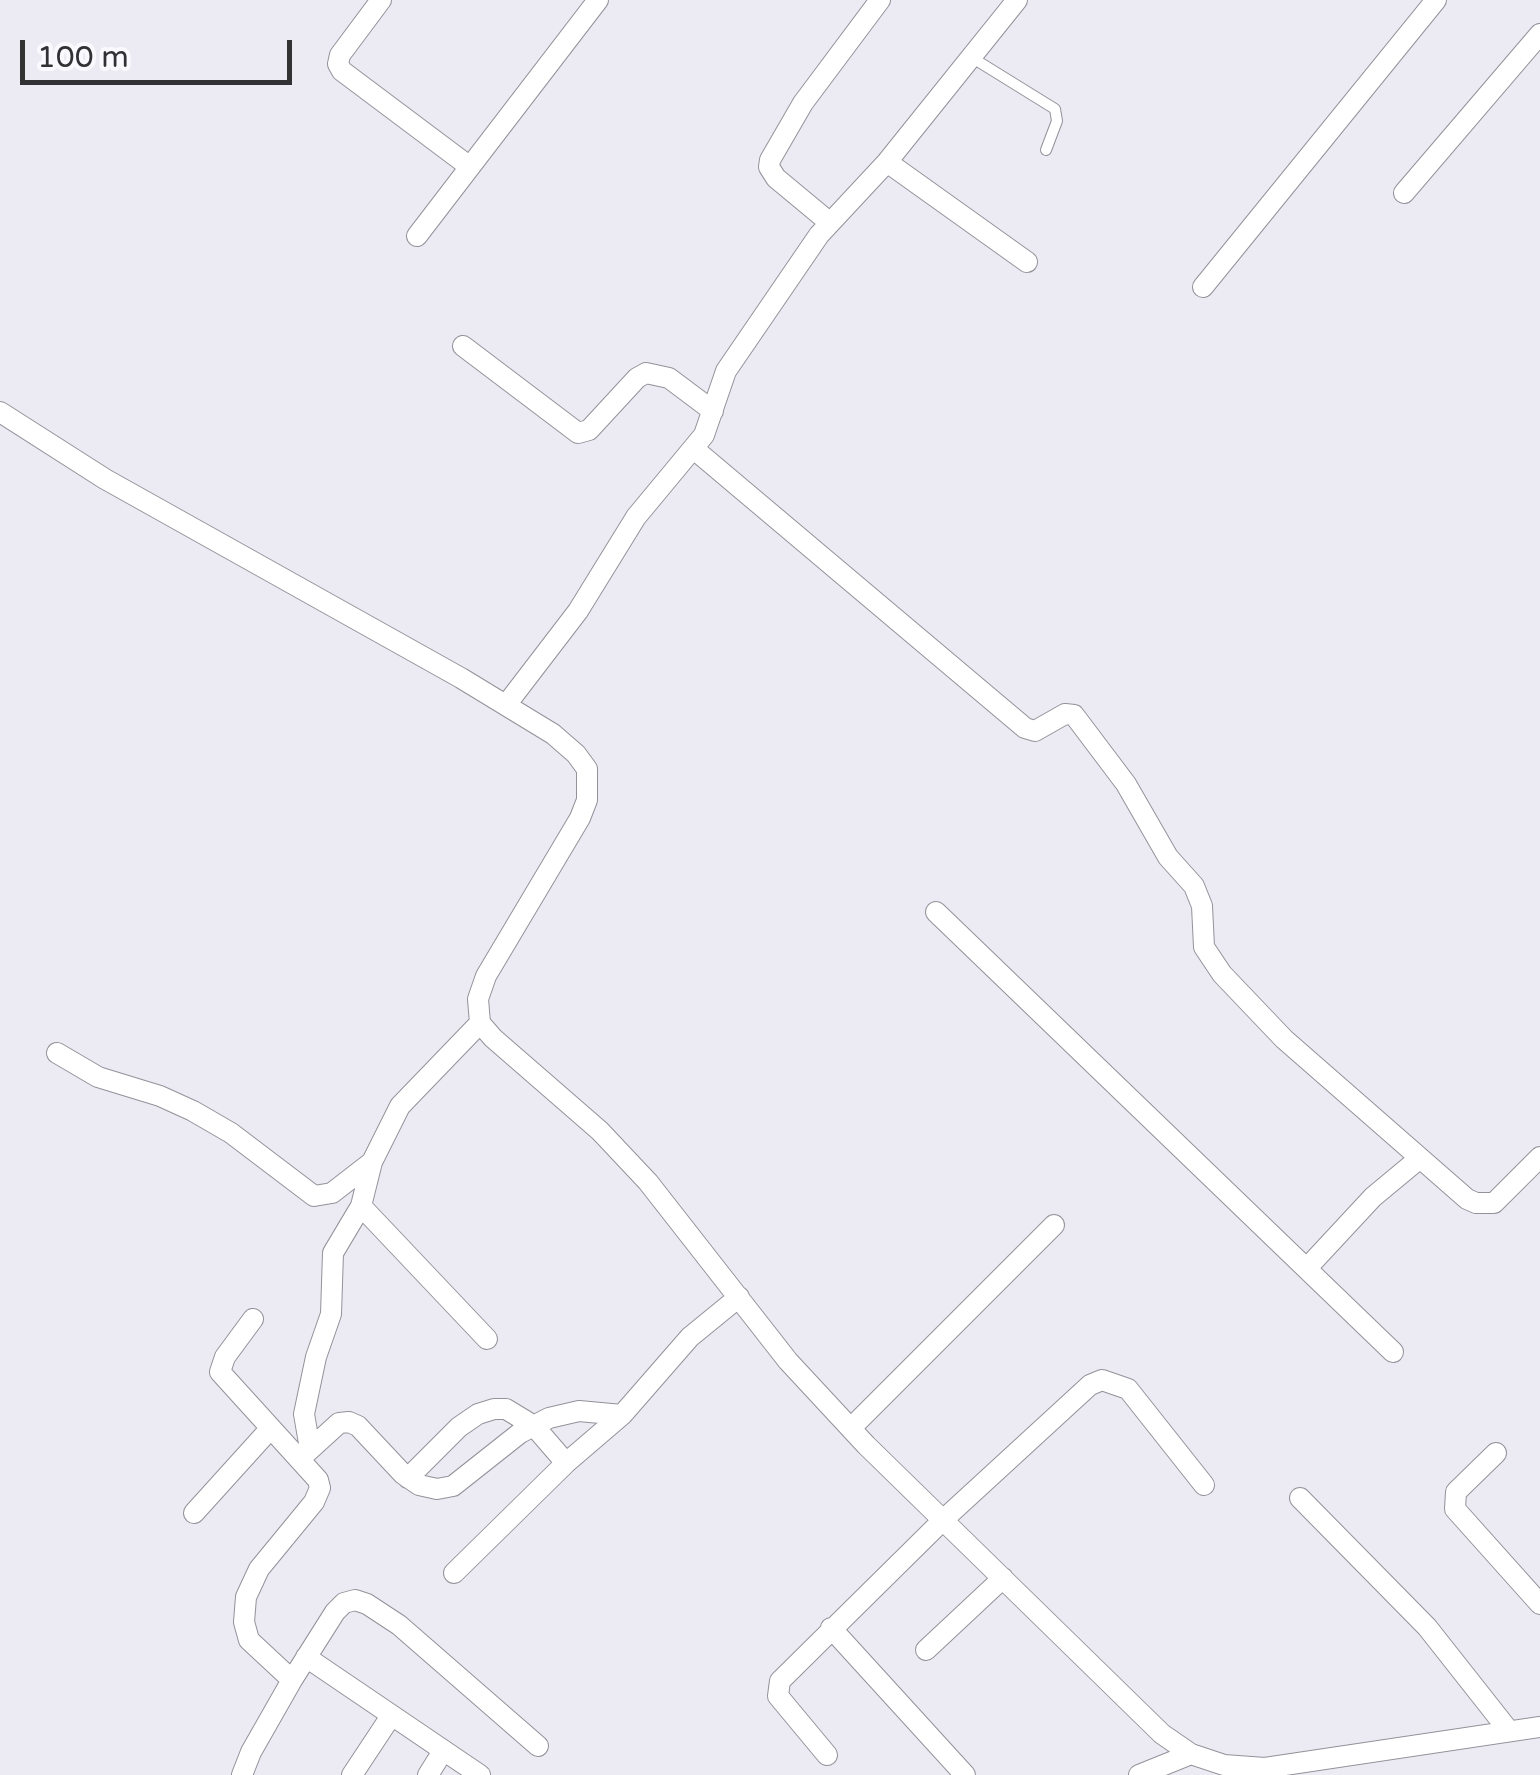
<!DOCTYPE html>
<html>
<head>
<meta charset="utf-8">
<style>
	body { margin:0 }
	#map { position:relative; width:1540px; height:1775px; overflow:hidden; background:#ecebf3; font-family:"Varela Round",sans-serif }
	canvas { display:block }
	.scale { position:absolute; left:20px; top:40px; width:272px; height:45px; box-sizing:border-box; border:5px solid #323235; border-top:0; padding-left:12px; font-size:30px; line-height:35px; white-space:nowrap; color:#323235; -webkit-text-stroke:8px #f9f9fe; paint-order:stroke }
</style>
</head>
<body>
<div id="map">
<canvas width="1540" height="1775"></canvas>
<div class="scale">100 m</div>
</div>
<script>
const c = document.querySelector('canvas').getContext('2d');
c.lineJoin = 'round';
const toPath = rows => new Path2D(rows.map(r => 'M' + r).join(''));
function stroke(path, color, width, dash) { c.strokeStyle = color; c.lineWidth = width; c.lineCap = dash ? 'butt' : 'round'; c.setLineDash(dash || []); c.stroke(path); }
const lane = toPath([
	[971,57,1055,109,1057,121,1046,150]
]);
const street = toPath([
	[381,0,340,55,338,64,342,71,470,167],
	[887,162,1027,262],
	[1404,193,1540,34],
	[829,222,776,178,769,167,770,160,803,103,880,0],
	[417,236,598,0],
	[1203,287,1436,0],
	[463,346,578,433,589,430,637,378,646,373,669,378,713,411],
	[0,412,105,479,461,678,553,734,576,754,587,769,587,800,580,818,486,976,478,999,480,1023,493,1038,600,1131,648,1182,788,1361,866,1445,1162,1734,1191,1754,1224,1765,1265,1768,1540,1727],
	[694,449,1025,728,1035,731,1065,714,1074,715,1126,784,1168,857,1194,886,1202,906,1204,947,1222,974,1284,1039,1467,1199,1476,1203,1494,1203,1540,1157],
	[506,705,578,611,636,517,704,435,726,371,819,235,887,162,1017,0],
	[936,912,1393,1352],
	[57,1053,98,1077,160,1096,193,1111,231,1133,314,1196,332,1193,372,1162],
	[361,1206,487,1339],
	[1307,1268,1373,1197,1420,1158],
	[253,1319,225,1357,220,1372,318,1480,320,1488,314,1502,259,1569,246,1597,244,1622,249,1640,292,1680],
	[851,1428,1054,1225],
	[310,1449,304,1414,316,1357,331,1314,333,1253,361,1206,372,1162,400,1106,480,1023],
	[1496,1453,1456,1492,1455,1509,1540,1604],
	[305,1454,339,1423,349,1422,358,1426,403,1474,419,1485,437,1489,453,1486,520,1433,549,1418,579,1411,622,1415],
	[408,1478,459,1427,478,1414,494,1409,506,1409,534,1426,566,1463],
	[1300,1498,1427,1627,1509,1731],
	[194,1513,270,1429],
	[454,1573,566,1463,622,1415,690,1337,739,1297],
	[831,1628,965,1775],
	[926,1650,1003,1578],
	[306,1657,480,1775],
	[827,1755,778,1696,780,1681,943,1520,1090,1385,1102,1380,1128,1389,1204,1485],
	[242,1775,251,1752,292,1680,335,1612,344,1603,355,1600,367,1604,399,1625,538,1746],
	[352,1775,391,1716],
	[428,1775,443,1751],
	[1139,1775,1191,1754]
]);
stroke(lane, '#93929a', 12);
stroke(street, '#93929a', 22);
stroke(lane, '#fff', 10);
stroke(street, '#fff', 20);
</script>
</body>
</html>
